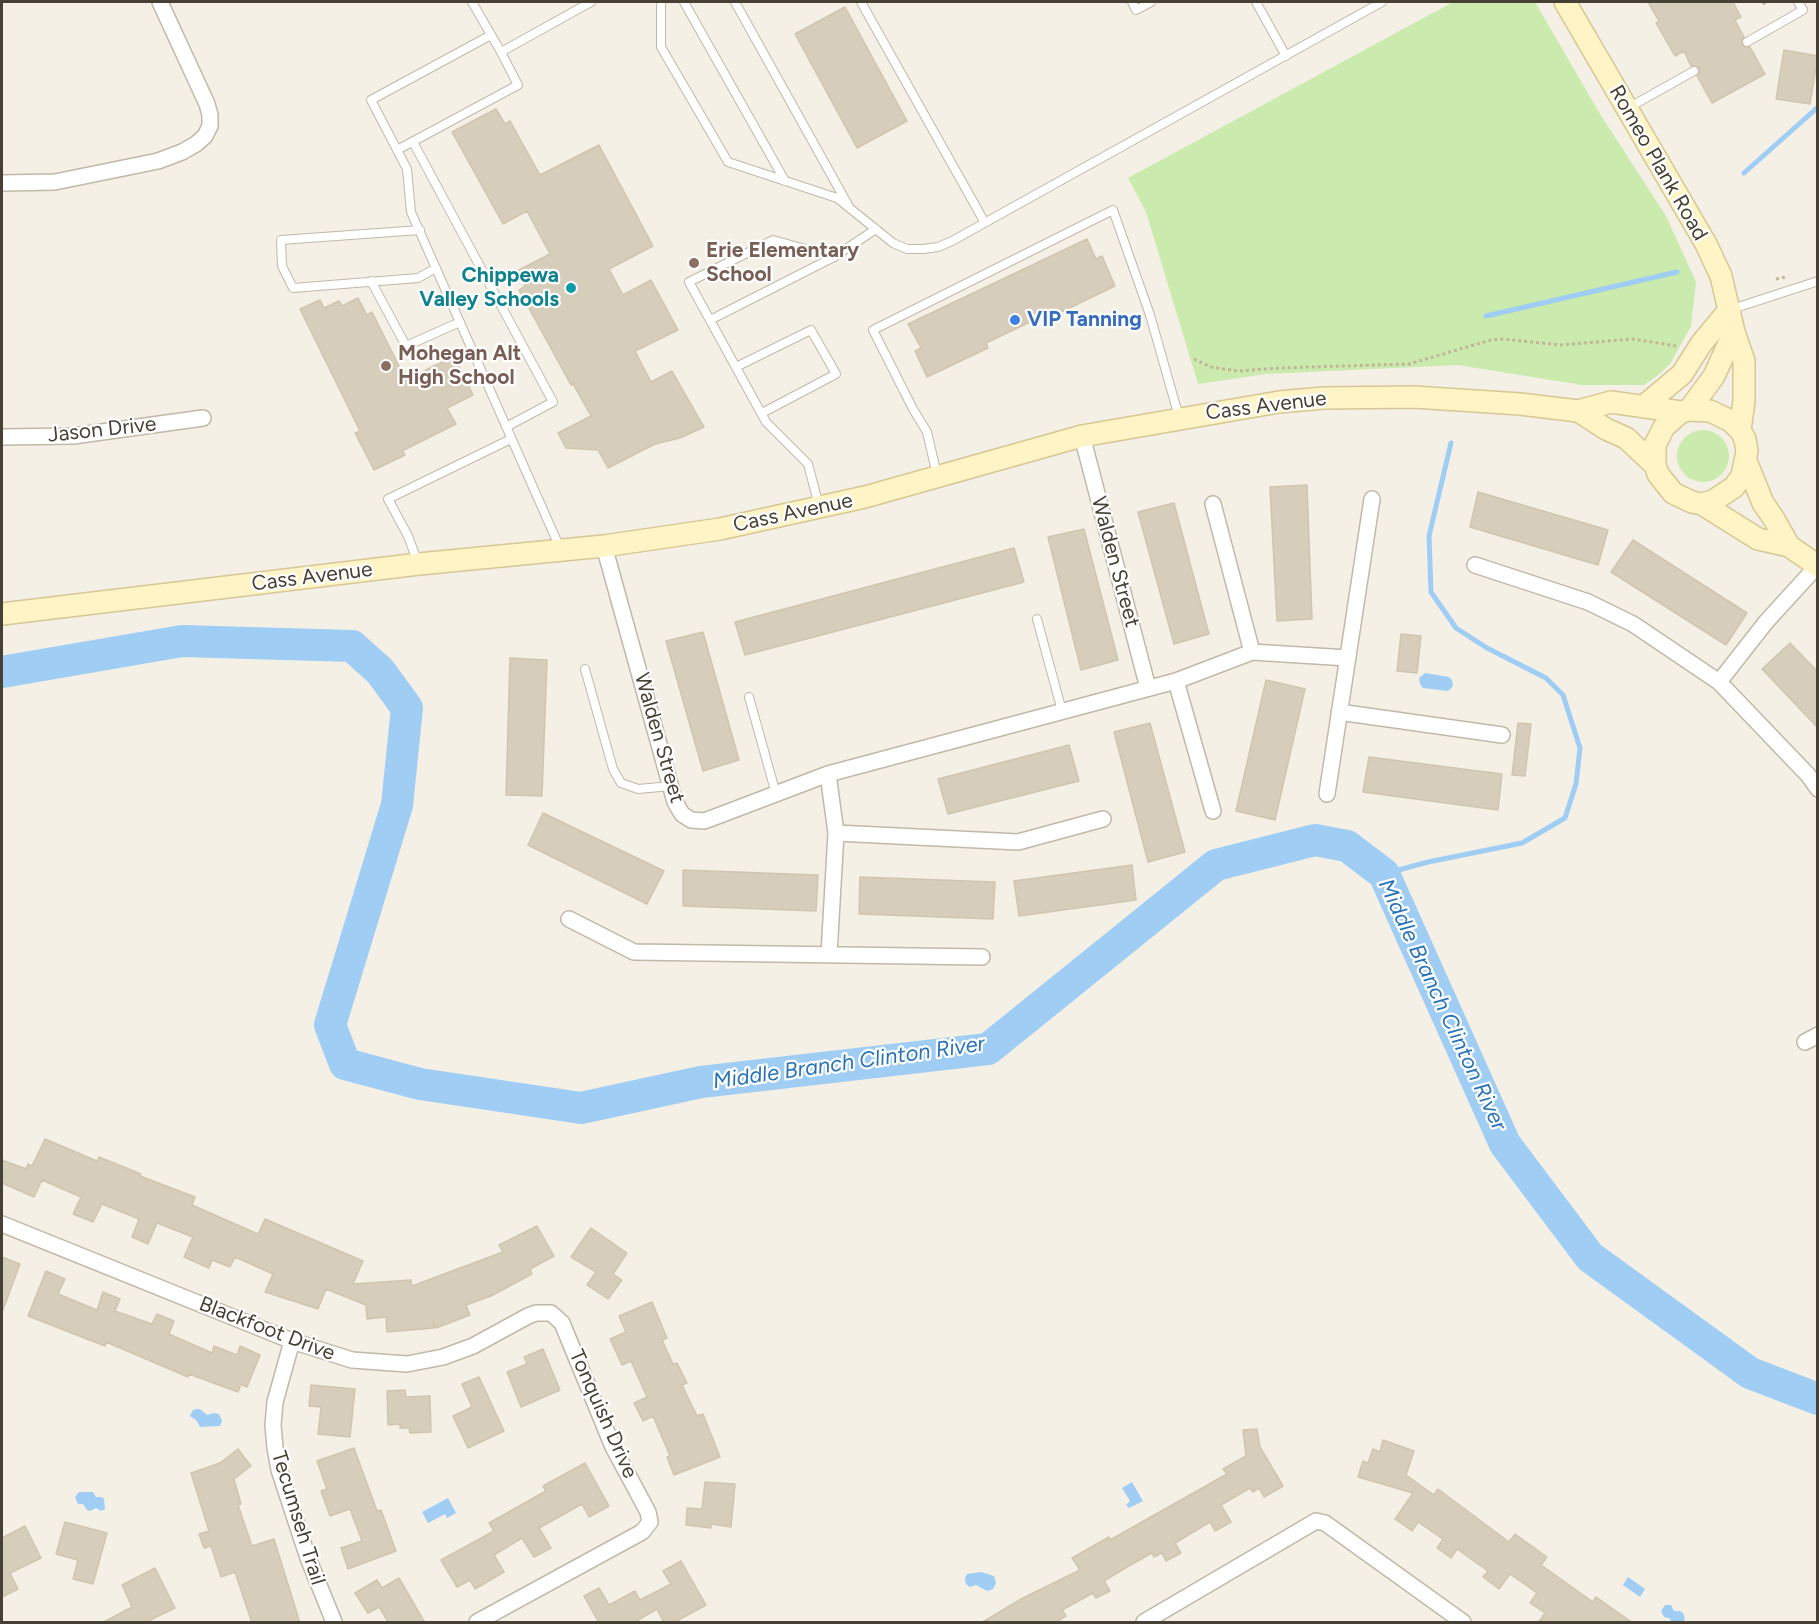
<!DOCTYPE html>
<html>
<head>
<meta charset="utf-8">
<style>
	body { margin:0 }
	#map { position:relative; width:1819px; height:1624px; overflow:hidden; background:#f4f0e6; font-family:Figtree,sans-serif }
	canvas { display:block }
	.frame { position:absolute; inset:0; border:3px solid #474135; pointer-events:none }
</style>
</head>
<body>
<div id="map">
<canvas width="1819" height="1624"></canvas>
<div class="frame"></div>
</div>
<script>
const c = document.querySelector('canvas').getContext('2d');
c.lineJoin = 'round';
function fill(path, color) { c.fillStyle = color; c.fill(path, 'evenodd'); }
const toPath = rows => new Path2D(rows.map(r => 'M' + r).join(''));
function stroke(path, color, width, dash) { c.strokeStyle = color; c.lineWidth = width; c.lineCap = dash ? 'butt' : 'round'; c.setLineDash(dash || []); c.stroke(path); }
function drawText(font, color, halo, rows, align = 'center') {
  c.font = font + ' Figtree,sans-serif'; c.lineWidth = 4.5; c.setLineDash([]); c.textBaseline = 'middle'; c.strokeStyle = halo; c.fillStyle = color; for (const [text, x, y, turn = 0] of rows) {
    c.save(); c.translate(x, y); c.rotate((+turn || 0) * Math.PI / 180); c.textAlign = isNaN(turn) ? turn : align; if (halo) c.strokeText(text, 0, 0); c.fillText(text, 0, 0); c.restore();
  }
}
fill(toPath([
	[1453,2,1535,2,1600,114,1666,216,1696,282,1691,326,1670,364,1657,376,1644,385,1582,385,1458,365,1266,374,1198,384,1146,212,1128,178],
	'1677 456a26 26 0 1 1 52 0a26 26 0 1 1-52 0Z'
]), '#cbeaad');
fill(toPath([
	[1425,673,1449,677,1452,680,1453,686,1448,691,1423,688,1420,684,1419,678],
	[197,1409,200,1409,207,1415,214,1413,219,1414,222,1421,220,1426,200,1427,197,1421,190,1416,193,1410],
	[1132,1482,1143,1501,1129,1508,1126,1505,1130,1501,1122,1488],
	[79,1492,93,1492,96,1497,102,1497,104,1499,105,1509,101,1511,96,1508,90,1511,87,1510,83,1504,78,1504,75,1497],
	[448,1498,456,1513,447,1518,445,1514,428,1523,422,1512],
	[981,1572,994,1576,996,1583,993,1589,987,1591,976,1585,970,1587,966,1584,965,1578,967,1574],
	[1628,1577,1645,1589,1640,1597,1623,1585],
	[1665,1605,1671,1605,1674,1611,1680,1611,1683,1613,1685,1619,1683,1622,1672,1622,1669,1618,1664,1617,1661,1611]
]), '#9fcdf3');
stroke(toPath([
	[1744,173,1818,107],
	[1486,316,1677,272],
	[1384,874,1428,862,1522,843,1565,818,1576,784,1580,748,1563,695,1546,678,1487,648,1456,628,1431,592,1429,536,1451,443]
]), '#9fcdf3', 5);
stroke(toPath([
	[2,672,182,641,352,646,380,671,407,708,397,805,330,1025,345,1064,420,1084,581,1108,701,1082,988,1049,1216,865,1315,840,1347,846,1384,874,1505,1144,1590,1257,1750,1373,1818,1399]
]), '#9fcdf3', 32);
const building = toPath([
	[1648,2,1733,2,1741,17,1735,20,1744,37,1742,40,1742,44,1745,47,1750,47,1765,74,1712,103,1697,76,1700,72,1699,68,1691,66,1684,51,1675,56,1656,23,1659,21,1648,2],
	[845,7,907,121,857,148,795,34,845,7],
	[1784,50,1818,56,1810,104,1776,99,1784,50],
	[496,109,505,124,510,121,540,175,599,145,653,246,609,269,623,295,651,280,678,330,635,351,651,382,672,371,704,427,680,438,655,444,608,468,598,450,566,448,558,433,591,416,573,384,571,385,519,290,525,286,517,271,550,254,527,211,503,224,452,132,496,109],
	[1087,239,1096,259,1102,256,1115,286,1055,315,1053,311,986,343,988,348,927,377,915,351,921,348,908,324,1087,239],
	[358,298,367,315,372,312,406,380,454,356,473,395,447,408,456,424,402,451,405,455,374,470,355,433,360,431,300,309,320,300,324,308,339,301,342,306,358,298],
	[1307,485,1312,619,1277,621,1270,487,1307,485],
	[1478,492,1608,530,1598,565,1470,527,1478,492],
	[1174,503,1209,634,1174,644,1138,512,1174,503],
	[1084,529,1118,660,1081,670,1048,537,1084,529],
	[1633,540,1747,613,1726,645,1611,572,1633,540],
	[1014,548,1024,582,745,655,735,622,1014,548],
	[703,632,739,760,703,771,666,641,703,632],
	[1401,634,1421,636,1417,673,1397,671,1401,634],
	[1790,643,1818,672,1818,728,1762,669,1790,643],
	[510,658,547,660,542,796,506,795,510,658],
	[1266,680,1305,689,1275,820,1236,811,1266,680],
	[1150,723,1185,852,1148,862,1114,732,1150,723],
	[1518,723,1531,724,1525,776,1512,775,1518,723],
	[1069,745,1079,781,948,814,938,779,1069,745],
	[1369,757,1502,774,1498,810,1363,792,1369,757],
	[543,813,664,871,647,904,528,845,543,813],
	[1132,865,1136,900,1019,916,1014,881,1132,865],
	[683,870,818,875,816,911,683,906,683,870],
	[860,877,995,882,993,919,859,914,860,877],
	[45,1139,97,1161,99,1157,141,1174,140,1176,195,1197,192,1205,258,1234,265,1219,363,1261,353,1284,411,1280,412,1286,503,1252,499,1245,537,1226,554,1256,530,1269,532,1274,491,1296,466,1305,470,1315,436,1328,434,1323,434,1328,387,1332,386,1317,367,1319,366,1305,326,1289,318,1309,265,1292,273,1274,235,1257,230,1267,212,1260,209,1268,184,1257,193,1237,157,1223,148,1244,132,1237,139,1219,102,1204,93,1222,73,1214,81,1197,42,1180,34,1197,2,1183,2,1160,26,1169,28,1164,32,1166,45,1139],
	[591,1228,627,1253,613,1274,622,1280,608,1299,587,1285,596,1272,571,1257,591,1228],
	[2,1257,20,1264,3,1310,2,1310,2,1257],
	[46,1271,65,1279,58,1294,97,1310,103,1292,120,1299,115,1311,152,1324,157,1314,174,1321,169,1334,212,1353,214,1346,237,1355,240,1346,260,1355,247,1387,241,1384,238,1392,189,1374,188,1377,106,1342,105,1346,28,1316,46,1271],
	[652,1302,667,1338,662,1340,673,1364,677,1363,687,1383,682,1385,697,1416,703,1414,720,1457,674,1475,667,1457,670,1456,653,1416,643,1421,634,1403,647,1397,631,1361,622,1365,610,1339,626,1332,619,1316,652,1302],
	[543,1349,560,1390,521,1407,507,1372,527,1364,524,1357,543,1349],
	[479,1377,504,1431,468,1448,453,1416,472,1407,462,1384,479,1377],
	[311,1385,355,1389,350,1437,318,1434,321,1407,309,1406,311,1385],
	[405,1390,406,1397,430,1396,431,1432,410,1433,409,1428,400,1428,400,1424,388,1425,387,1391,405,1390],
	[1257,1429,1260,1447,1283,1486,1264,1497,1259,1488,1253,1492,1250,1488,1221,1505,1231,1522,1215,1531,1210,1522,1175,1543,1181,1553,1166,1561,1162,1553,1154,1557,1152,1553,1127,1567,1104,1581,1110,1591,1096,1598,1093,1593,1062,1610,1066,1616,1054,1623,981,1623,1023,1598,1080,1570,1072,1558,1109,1537,1110,1540,1227,1474,1223,1469,1246,1456,1243,1430,1257,1429],
	[1383,1440,1414,1451,1406,1475,1434,1495,1438,1489,1509,1542,1515,1534,1547,1557,1541,1565,1593,1602,1596,1597,1633,1623,1538,1623,1545,1613,1530,1603,1537,1593,1510,1574,1499,1589,1483,1577,1488,1571,1457,1549,1451,1558,1437,1548,1443,1539,1418,1522,1412,1531,1395,1519,1413,1493,1358,1477,1363,1461,1368,1463,1373,1449,1380,1452,1383,1440],
	[354,1448,377,1511,381,1510,396,1551,348,1569,341,1548,362,1541,350,1509,330,1516,321,1491,327,1489,317,1461,354,1448],
	[238,1449,251,1466,234,1479,241,1504,238,1505,252,1546,274,1539,300,1623,252,1623,235,1572,221,1577,211,1546,204,1548,199,1534,209,1531,191,1473,220,1463,238,1449],
	[585,1463,609,1506,589,1517,582,1504,539,1528,551,1548,534,1557,522,1538,494,1555,504,1572,475,1589,470,1580,457,1587,441,1560,494,1531,489,1523,546,1491,543,1486,585,1463],
	[705,1482,735,1484,731,1527,711,1524,711,1528,686,1525,687,1508,702,1509,705,1482],
	[65,1522,107,1533,93,1584,73,1579,78,1560,56,1554,65,1522],
	[25,1526,41,1558,10,1573,18,1589,2,1597,2,1538,25,1526],
	[681,1561,706,1605,673,1623,664,1623,657,1609,633,1623,599,1623,584,1596,599,1588,609,1605,635,1591,640,1600,671,1584,663,1571,681,1561],
	[155,1568,175,1608,144,1623,102,1623,132,1607,122,1585,155,1568],
	[399,1578,425,1623,389,1623,379,1607,368,1613,355,1593,377,1580,382,1588,399,1578]
]);
fill(building, '#d6cdbb');
stroke(building, '#d1c5ae', 1.5);
const lane = toPath([
	[472,2,501,52,591,2],
	[661,2,661,47,728,162,837,198,893,243,907,249,923,249,938,247,952,241,1382,2],
	[684,2,785,181],
	[735,2,848,205],
	[861,2,985,223],
	[1132,2,1136,10,1151,2],
	[1256,2,1286,56],
	[491,35,371,100,407,169,411,212,560,548],
	[1747,42,1803,10,1798,2],
	[1628,108,1694,71],
	[413,142,553,402,506,427],
	[397,150,518,85,501,52],
	[420,230,281,240,282,266,293,288,418,278,436,268],
	[371,281,406,346,460,322],
	[1732,309,1818,281],
	[710,320,834,257],
	[736,367,811,330,836,374,762,413],
	[937,475,927,432,913,409,873,330,1113,210,1150,315,1179,417],
	[819,506,808,464,766,422,689,282,773,240,834,257,876,229],
	[418,563,408,536,388,499,511,439],
	[1037,619,1062,711],
	[585,669,613,769,621,783,638,789,671,786],
	[749,697,776,794]
]);
const street = toPath([
	[2,183,55,182,158,161,182,152,196,144,205,136,210,126,210,115,207,104,160,2],
	[1082,436,1148,688],
	[2,437,73,436,203,418],
	[1213,504,1252,652],
	[604,546,675,802,682,814,691,820,704,821,715,817,828,774,1176,681,1252,652,1348,658],
	[1475,565,1588,602,1633,624,1719,682,1808,775,1818,789],
	[1176,681,1213,811],
	[1719,682,1766,622,1817,566],
	[1339,712,1502,735],
	[828,774,836,833,829,954],
	[1327,794,1372,499],
	[836,833,1018,842,1103,819],
	[569,919,634,952,982,957],
	[1805,1042,1818,1035],
	[2,1224,292,1341,352,1360,407,1364,443,1357,473,1346,528,1316,536,1313,551,1313,562,1323,613,1447,648,1512,650,1522,642,1532,477,1622],
	[292,1341,275,1402,273,1425,275,1448,279,1470,308,1558,334,1622],
	[1144,1622,1316,1521,1325,1523,1463,1622]
]);
const secondary = toPath([
	[1565,2,1706,244,1721,276,1734,332,1744,361,1744,401,1740,430],
	[1644,406,1682,374,1701,344,1730,309],
	[1689,410,1710,411,1731,421,1740,430,1745,439,1747,451,1742,476,1734,487,1713,501,1702,504,1692,502,1673,493,1658,474,1655,465,1655,445,1664,427,1681,412,1689,410],
	[1689,410,1714,376,1734,332],
	[1578,411,1606,429,1626,438,1655,465],
	[1746,461,1763,503,1774,519,1789,546],
	[1702,504,1758,539,1789,546,1818,566],
	[2,614,419,564,604,546,720,529,865,497,1082,436,1279,402,1324,398,1414,397,1520,404,1578,411,1611,402,1681,412]
]);
stroke(lane, '#c0b9a8', 10);
stroke(street, '#c0b9a8', 18);
stroke(secondary, '#d6c794', 24);
stroke(toPath([
	[1763,2,1765,5],
	[1776,279,1786,277],
	[1194,359,1211,367,1238,371,1279,368,1409,364,1491,340,1503,339,1560,345,1633,339,1677,346]
]), '#c2b699', 3, [3, 3]);
stroke(lane, '#fff', 8);
stroke(street, '#fff', 15);
stroke(secondary, '#fff4c5', 21);
for (const [x, y, r, color] of [
	[694,263,6,"#8d6e63"],
	[571,288,6,"#0f9aa8"],
	[1015,320,6,"#3f7fe0"],
	[386,366,6,"#8d6e63"]
]) { const dot = new Path2D(); dot.arc(x, y, r, 0, 2 * Math.PI); c.fillStyle = color; c.fill(dot); stroke(dot, '#fff', 2); }
drawText('21px', '#474135', '#fff', [
	["Romeo Plank Road",1658,163,60],
	["Cass Avenue",1266,406,-7],
	["Jason Drive",102,430,-6],
	["Cass Avenue",793,513,-12],
	["Walden Street",1115,562,75],
	["Cass Avenue",312,577,-7],
	["Walden Street",659,738,74],
	["Blackfoot Drive",267,1329,21],
	["Tonquish Drive",603,1414,66],
	["Tecumseh Trail",298,1518,73]
]);
drawText('bold 21px', '#785e54', '#fff', [
	["Erie Elementary",706,251],
	["School",706,275],
	["Mohegan Alt",398,354],
	["High School",398,378]
], 'left');
drawText('bold 21px', '#0d838f', '#fff', [
	["Chippewa",559,276],
	["Valley Schools",559,300]
], 'right');
drawText('bold 21px', '#366cbe', '#fff', [
	["VIP Tanning",1027,320]
], 'left');
drawText('italic 22px', '#2974b8', '#fff', [
	["Middle Branch Clinton River",1442,1005,65],
	["Middle Branch Clinton River",849,1063,-8]
]);
</script>
</body>
</html>
